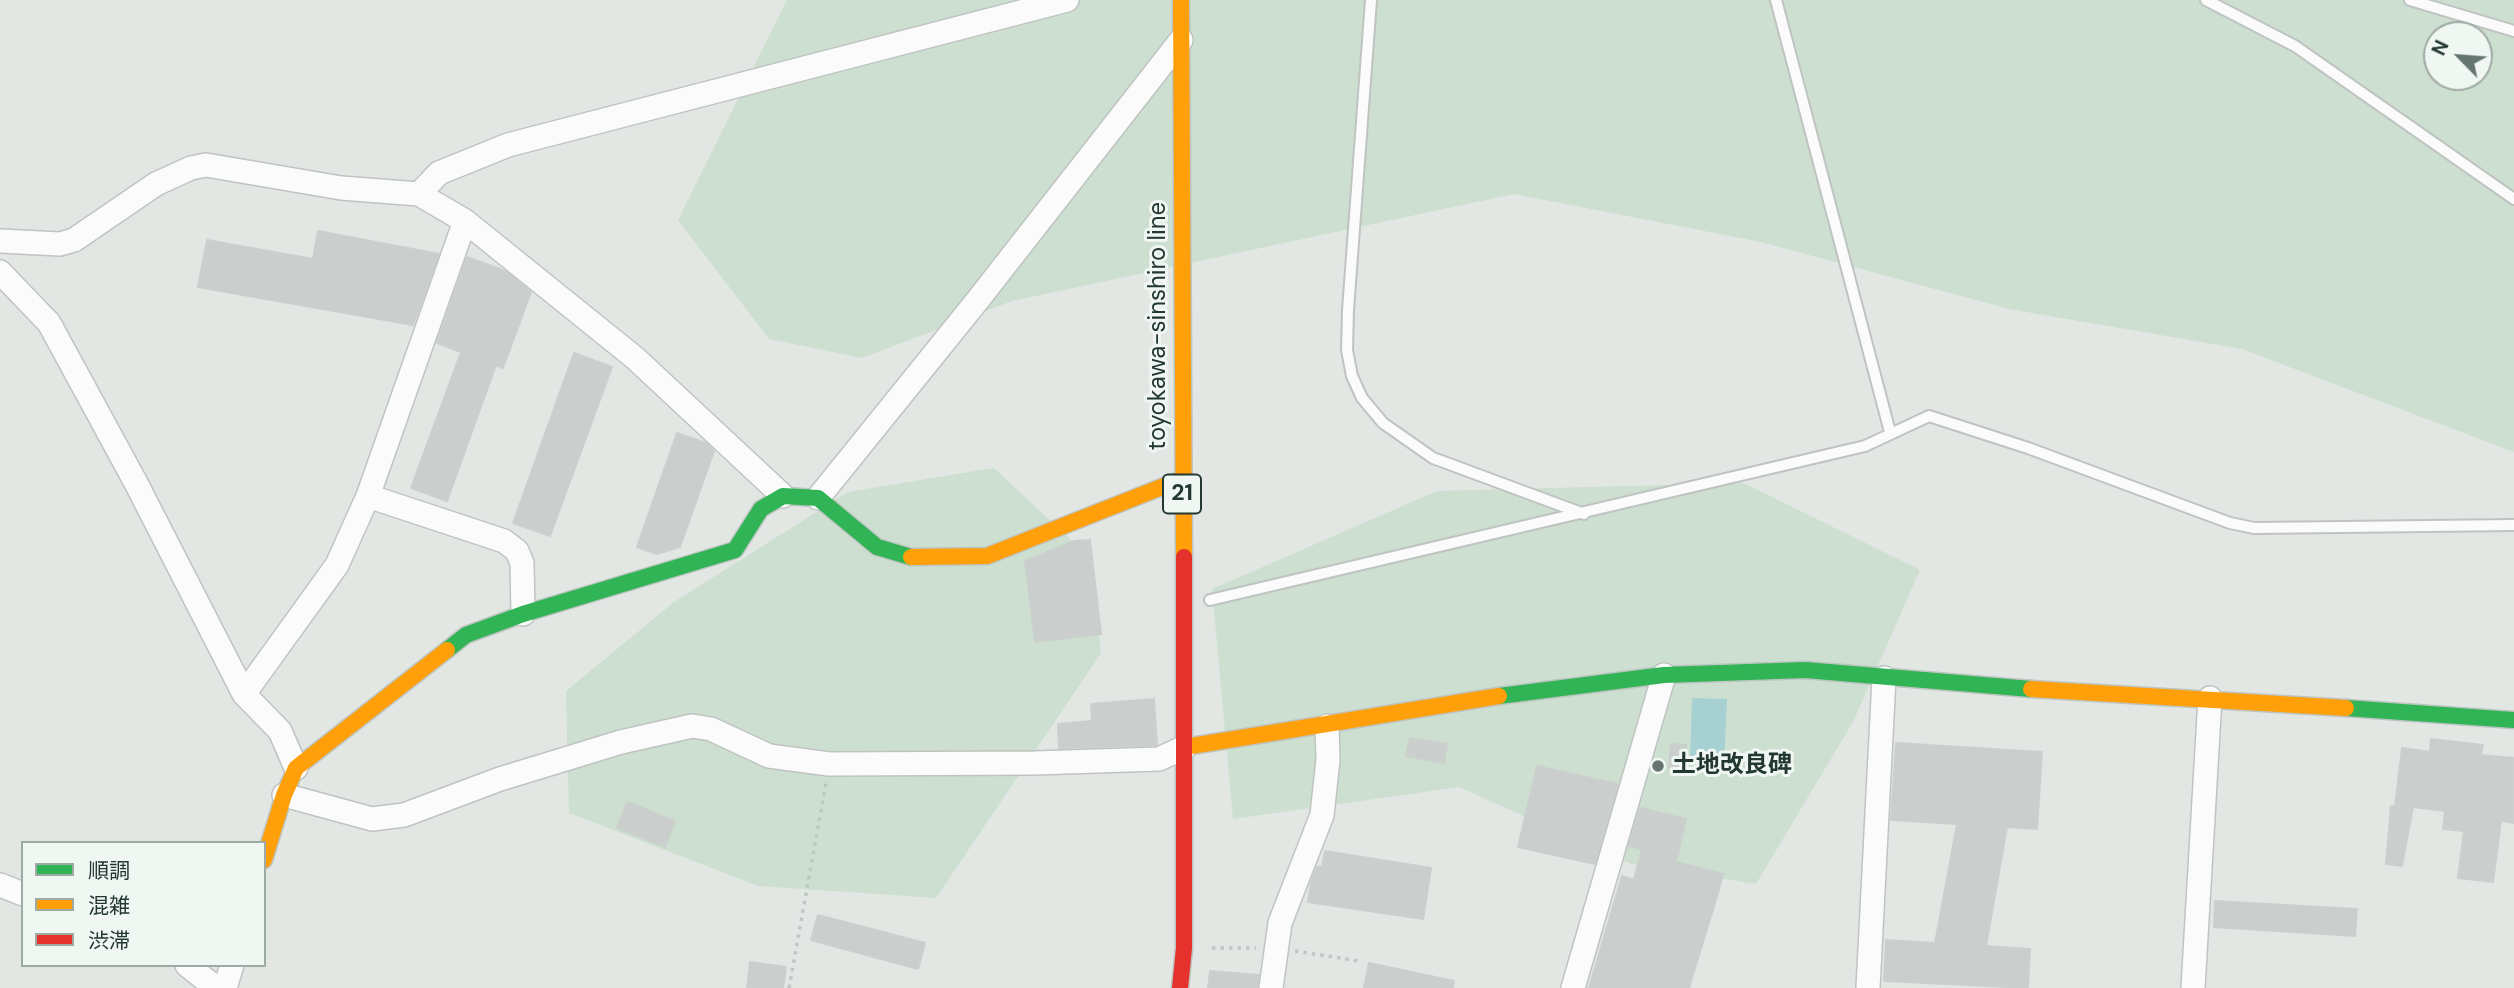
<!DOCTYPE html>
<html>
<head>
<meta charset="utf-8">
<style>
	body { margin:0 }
	#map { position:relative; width:2514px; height:988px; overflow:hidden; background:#e2e7e4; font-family:"DM Sans","Noto Sans JP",sans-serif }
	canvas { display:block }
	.legend { position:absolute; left:21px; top:841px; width:245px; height:126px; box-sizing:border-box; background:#f0f6f2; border:2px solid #9eaaa4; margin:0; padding:9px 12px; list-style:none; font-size:21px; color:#223830 }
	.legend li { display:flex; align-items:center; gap:14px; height:35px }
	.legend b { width:35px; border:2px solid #9eaaa4 }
	.north { position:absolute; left:2423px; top:21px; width:70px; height:70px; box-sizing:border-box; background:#f0f6f2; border:2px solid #9eaaa4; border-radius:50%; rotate:295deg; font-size:19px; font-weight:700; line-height:28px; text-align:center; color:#223830 }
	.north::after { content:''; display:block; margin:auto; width:24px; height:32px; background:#65756f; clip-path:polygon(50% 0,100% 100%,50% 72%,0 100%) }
</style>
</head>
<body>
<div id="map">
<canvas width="2514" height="988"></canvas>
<ul class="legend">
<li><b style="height:9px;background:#30b455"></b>順調</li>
<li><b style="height:9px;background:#ff9f0a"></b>混雑</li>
<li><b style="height:9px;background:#e5322d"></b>渋滞</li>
</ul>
<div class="north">N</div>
</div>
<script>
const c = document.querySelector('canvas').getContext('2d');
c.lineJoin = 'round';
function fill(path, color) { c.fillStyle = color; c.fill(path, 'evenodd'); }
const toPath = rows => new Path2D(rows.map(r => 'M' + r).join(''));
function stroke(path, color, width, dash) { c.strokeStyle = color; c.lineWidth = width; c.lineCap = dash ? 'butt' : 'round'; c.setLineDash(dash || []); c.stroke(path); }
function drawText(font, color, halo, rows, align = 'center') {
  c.font = font + ' "DM Sans","Noto Sans JP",sans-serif'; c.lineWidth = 6; c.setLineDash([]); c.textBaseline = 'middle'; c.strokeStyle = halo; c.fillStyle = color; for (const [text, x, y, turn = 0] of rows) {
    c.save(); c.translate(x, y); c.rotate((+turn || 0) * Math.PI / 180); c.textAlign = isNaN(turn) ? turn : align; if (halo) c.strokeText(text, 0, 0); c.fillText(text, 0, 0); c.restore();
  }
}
fill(toPath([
	[787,0,2514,0,2514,452,2242,349,2009,309,1761,242,1514,194,1012,301,862,358,769,339,678,220],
	[2437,35,2479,35,2479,77,2437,77],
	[994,468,1092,560,1101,653,936,898,758,886,569,813,566,691,674,602,848,492],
	[1744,483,1920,570,1853,722,1756,884,1631,864,1459,787,1233,819,1212,589,1437,491]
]), '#ccdfd0');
fill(toPath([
	[1692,698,1727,699,1724,763,1690,762]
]), '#a6d0d2');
const building = toPath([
	[318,231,439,254,413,325,198,287,207,240,313,259,318,231],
	[467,257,505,271,531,292,503,368,496,365,447,501,411,488,461,352,437,343,467,257],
	[574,353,612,367,550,536,513,523,574,353],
	[677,433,706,443,714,451,680,547,657,554,637,547,677,433],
	[1090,540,1101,634,1035,642,1025,561,1074,541,1090,540],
	[1154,699,1157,745,1059,748,1058,724,1092,721,1091,704,1154,699],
	[1410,738,1447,744,1444,763,1406,756,1410,738],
	[2431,739,2483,745,2481,755,2514,758,2514,823,2501,821,2493,882,2458,878,2464,831,2443,829,2445,811,2413,807,2402,866,2386,864,2391,806,2395,806,2402,748,2430,752,2431,739],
	[1896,743,2042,752,2037,829,2007,827,1986,946,2030,949,2028,988,1884,981,1886,940,1935,943,1957,824,1891,820,1896,743],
	[1671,744,1686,745,1685,769,1669,768,1671,744],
	[1537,766,1618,784,1595,864,1518,847,1537,766],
	[627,802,675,821,665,847,617,828,627,802],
	[1640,808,1686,819,1676,862,1723,874,1718,893,1689,988,1589,988,1622,876,1634,880,1642,849,1629,846,1640,808],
	[1325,851,1431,868,1423,919,1308,902,1311,883,1317,867,1322,867,1325,851],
	[2215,901,2357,909,2355,936,2214,927,2215,901],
	[818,915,925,943,918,969,811,940,818,915],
	[750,962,786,967,783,988,747,988,750,962],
	[1369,963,1454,981,1453,988,1364,988,1369,963],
	[1210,971,1259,975,1257,988,1208,988,1210,971]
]);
fill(building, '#cacecc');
stroke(building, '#cbd0cd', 2);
const lane = toPath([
	[1371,0,1348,310,1347,350,1352,376,1362,398,1383,423,1433,458,1584,514],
	[1776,0,1890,432],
	[2206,0,2295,46,2514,199],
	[2410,0,2514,31],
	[1210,600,1865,446,1929,416,2028,448,2230,523,2254,528,2514,525]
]);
const street = toPath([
	[419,194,439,173,508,145,1067,0],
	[0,241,60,244,74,240,156,184,191,168,206,165,341,188,419,194,465,221,635,358,783,496],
	[0,272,49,323,136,483,244,694,280,731,296,768],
	[368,496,504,541,517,551,522,563,523,614],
	[818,498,977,301,1181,40],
	[244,694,337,565,368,496,465,221],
	[284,795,372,819,404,815,500,779,621,742,692,726,711,729,769,756,829,764,1035,763,1159,759,1185,747],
	[0,885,23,894],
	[187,965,216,988],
	[225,988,232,965],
	[1271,988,1280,923,1322,815,1328,760,1327,726],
	[1573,988,1664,675],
	[1868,988,1884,678],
	[2193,988,2210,698]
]);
const fast = toPath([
	[447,650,466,635,523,614,735,550,761,509,783,496,818,498,877,547,911,557],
	[1499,696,1664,675,1805,670,2031,689],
	[2346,708,2514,720]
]);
const slow = toPath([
	[1181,0,1184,557],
	[911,557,987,556,1182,479],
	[2031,689,2346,708],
	[1185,747,1499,696],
	[264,860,284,795,296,768,447,650]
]);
const jam = toPath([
	[1180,988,1184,948,1184,557]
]);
stroke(lane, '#bfc4c1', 14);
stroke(street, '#bfc4c1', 26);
stroke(fast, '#bec5c1', 19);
stroke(slow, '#bec5c1', 19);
stroke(jam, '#bec5c1', 19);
stroke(toPath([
	[1212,948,1256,948],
	[1295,951,1359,961],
	[789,988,826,783]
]), '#bfc7c5', 3.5, [3.5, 5]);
stroke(lane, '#fbfbfb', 10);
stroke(street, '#fbfbfb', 23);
stroke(fast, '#30b455', 16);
stroke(slow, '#ff9f0a', 16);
stroke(jam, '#e5322d', 16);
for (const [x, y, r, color] of [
	[1658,766,7,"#65756f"]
]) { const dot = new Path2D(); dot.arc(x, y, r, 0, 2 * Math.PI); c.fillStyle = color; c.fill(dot); stroke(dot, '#f0f6f2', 2.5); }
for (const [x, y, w] of [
	[1182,494,38]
]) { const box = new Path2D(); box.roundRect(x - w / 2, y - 19.5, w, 39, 5); c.fillStyle = '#f0f6f2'; c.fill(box); stroke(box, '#223830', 2); }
drawText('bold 23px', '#223830', null, [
	["21",1182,494]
]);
drawText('24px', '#223830', '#f0f6f2', [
	["toyokawa-sinshiro line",1159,326,-90]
]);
drawText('bold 24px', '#223830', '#f0f6f2', [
	["土地改良碑",1672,766]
], 'left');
</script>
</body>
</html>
